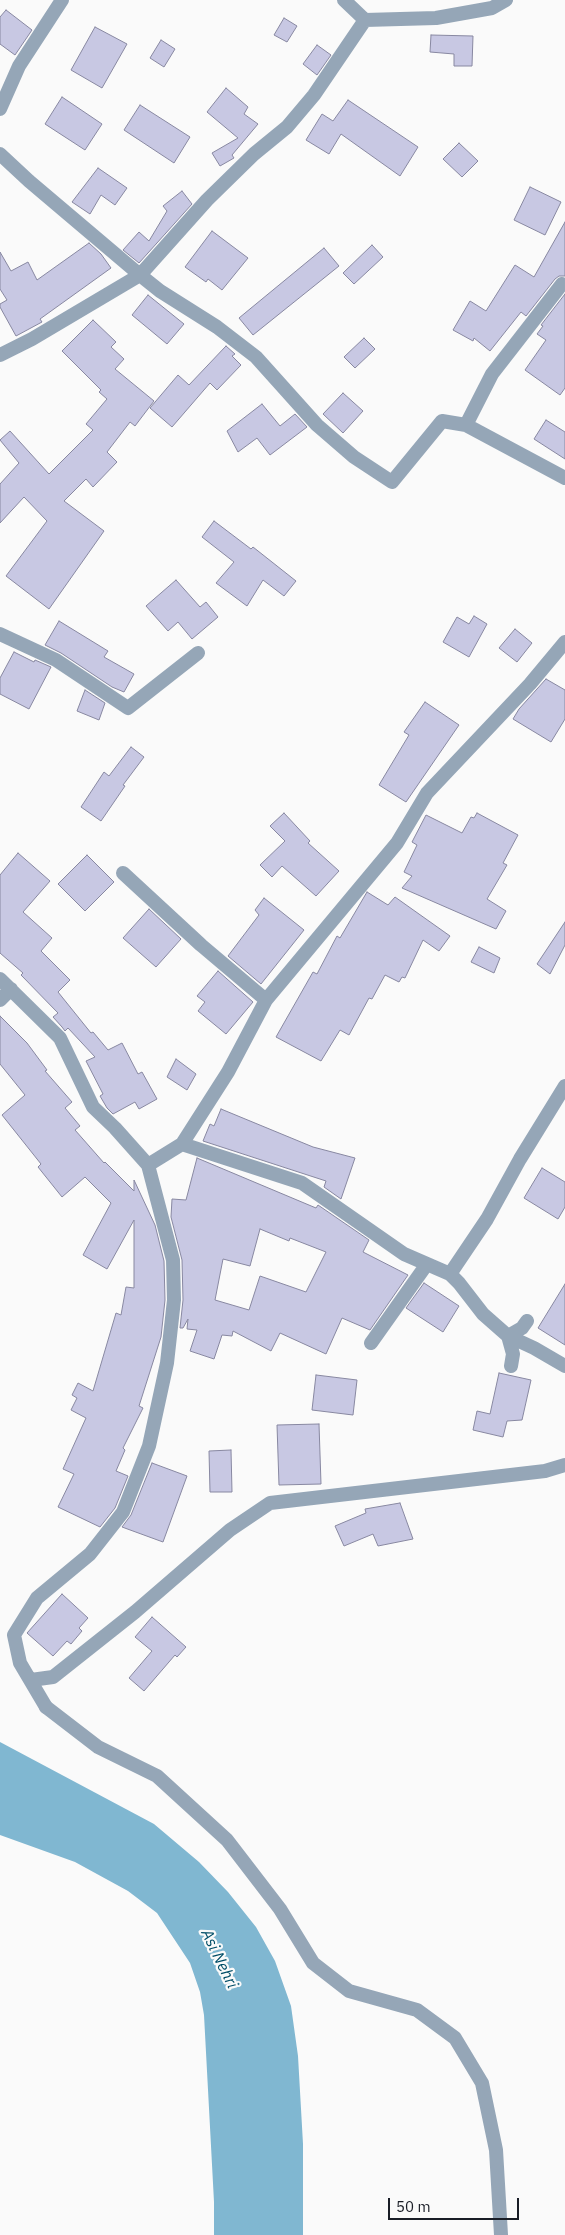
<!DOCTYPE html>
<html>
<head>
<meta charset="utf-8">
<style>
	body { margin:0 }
	#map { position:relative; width:565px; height:2235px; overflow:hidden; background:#fafafa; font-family:"IBM Plex Sans",sans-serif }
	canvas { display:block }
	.scale { position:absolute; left:388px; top:2198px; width:131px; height:22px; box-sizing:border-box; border:2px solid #191d26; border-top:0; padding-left:6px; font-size:15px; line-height:18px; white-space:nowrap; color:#191d26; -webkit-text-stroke:4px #fafafa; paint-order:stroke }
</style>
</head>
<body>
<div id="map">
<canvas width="565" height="2235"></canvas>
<div class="scale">50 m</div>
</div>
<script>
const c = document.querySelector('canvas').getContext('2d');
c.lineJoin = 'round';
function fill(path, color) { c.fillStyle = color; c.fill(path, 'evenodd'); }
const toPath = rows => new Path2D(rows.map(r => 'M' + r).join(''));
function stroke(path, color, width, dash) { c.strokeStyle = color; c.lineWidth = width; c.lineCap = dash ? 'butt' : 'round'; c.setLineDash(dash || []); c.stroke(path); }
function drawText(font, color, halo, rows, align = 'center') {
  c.font = font + ' "IBM Plex Sans",sans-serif'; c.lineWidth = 4.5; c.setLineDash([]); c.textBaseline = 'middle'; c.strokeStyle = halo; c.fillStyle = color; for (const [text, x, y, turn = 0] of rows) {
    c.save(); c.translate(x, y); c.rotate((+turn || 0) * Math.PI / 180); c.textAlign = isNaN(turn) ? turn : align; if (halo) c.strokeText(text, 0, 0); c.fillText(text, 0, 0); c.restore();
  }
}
fill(toPath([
	[0,1742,154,1824,199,1862,228,1892,256,1927,275,1961,291,2006,298,2056,303,2144,303,2235,214,2235,214,2202,204,2015,200,1992,190,1963,157,1913,128,1891,75,1862,0,1835]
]), '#80b7d1');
const building = toPath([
	[6,10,32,30,15,55,0,44,0,17,6,10],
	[284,18,297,26,287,42,274,35,284,18],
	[95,27,127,44,102,88,71,70,95,27],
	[431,35,473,36,472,66,454,66,454,54,430,52,431,35],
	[161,40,175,49,164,67,150,58,161,40],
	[317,45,331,55,317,75,303,64,317,45],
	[226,88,248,107,244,114,258,124,232,155,234,158,220,166,212,153,238,138,207,112,226,88],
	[62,97,102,124,85,150,45,124,62,97],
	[348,100,418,147,400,176,341,134,329,154,306,140,322,114,333,121,348,100],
	[140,105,190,137,174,163,124,130,140,105],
	[459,143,478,161,462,177,443,159,459,143],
	[98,168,127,188,115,205,101,195,90,214,72,202,98,168],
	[530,187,561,202,545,235,514,220,530,187],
	[182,191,192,204,139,263,123,250,139,232,149,241,167,211,163,206,182,191],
	[565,222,565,276,559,276,555,279,526,316,521,312,490,351,474,338,473,341,453,330,470,301,486,311,515,265,534,277,565,222],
	[212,231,248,258,222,290,208,279,206,282,185,267,212,231],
	[89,243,101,254,111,268,40,319,42,322,16,336,0,307,0,304,7,300,0,289,0,252,11,271,28,262,37,280,89,243],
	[372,245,383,257,354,284,343,273,372,245],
	[324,248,339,266,253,335,239,318,324,248],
	[565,294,565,388,560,395,525,370,546,340,537,334,543,326,541,325,565,294],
	[148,295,184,324,167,344,132,315,148,295],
	[93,320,116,342,111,347,124,359,115,369,154,401,135,426,130,422,107,452,117,462,93,487,86,479,64,501,104,531,49,609,6,576,47,521,24,497,0,523,0,484,19,463,0,440,10,431,49,474,93,430,86,424,107,399,99,392,101,390,62,351,93,320],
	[364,338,375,349,355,368,344,357,364,338],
	[226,346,235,354,232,356,241,365,217,390,210,383,172,427,150,408,178,375,189,385,226,346],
	[343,393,363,411,343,433,323,414,343,393],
	[262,404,280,426,295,414,307,427,270,455,257,438,238,452,227,431,262,404],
	[546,420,565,432,565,459,534,439,546,420],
	[214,521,251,549,253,547,296,581,284,596,263,580,247,606,216,583,234,562,202,537,214,521],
	[176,580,200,607,206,602,218,617,192,639,178,622,168,631,146,606,176,580],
	[474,616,487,624,469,657,443,642,457,617,469,624,474,616],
	[59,621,108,651,104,657,134,674,124,692,112,687,61,653,45,645,59,621],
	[515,629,532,643,517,662,499,648,515,629],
	[14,652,34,662,35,660,51,667,29,709,0,694,0,678,14,652],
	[546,679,565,690,565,719,551,742,513,719,519,709,546,679],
	[85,690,105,703,99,720,77,711,85,690],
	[425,702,459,725,406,802,379,785,409,735,404,732,425,702],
	[131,747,144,757,123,785,125,786,101,821,81,807,104,772,109,776,131,747],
	[284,813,310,841,308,843,339,871,316,896,282,866,272,877,260,865,285,841,270,826,284,813],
	[477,813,518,835,503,863,507,865,487,899,506,911,496,929,402,888,412,876,404,872,417,845,412,842,426,815,462,833,471,817,474,818,477,813],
	[18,853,50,881,23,912,52,938,41,951,70,980,58,992,91,1033,93,1032,108,1050,122,1043,138,1074,142,1072,157,1099,139,1109,135,1102,113,1114,107,1108,100,1096,103,1094,86,1061,95,1057,68,1028,65,1031,62,1027,53,1017,58,1013,21,975,23,973,0,953,0,875,18,853],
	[87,855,114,882,85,911,58,884,87,855],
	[367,892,388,905,395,897,450,936,439,951,423,940,405,978,402,977,399,982,385,975,372,999,369,998,349,1035,340,1030,321,1061,276,1037,313,972,317,974,337,936,340,938,367,892],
	[264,898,304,930,261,984,228,956,259,915,255,910,264,898],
	[149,909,181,939,156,967,123,938,149,909],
	[565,922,565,945,550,974,537,964,565,922],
	[479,947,500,958,494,973,471,962,479,947],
	[218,971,253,1002,226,1034,198,1011,205,1002,197,996,218,971],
	[0,1016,27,1043,47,1070,45,1071,72,1102,65,1108,80,1126,75,1130,104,1163,105,1162,134,1191,134,1180,155,1225,164,1261,165,1300,161,1337,139,1406,143,1408,123,1448,125,1450,116,1471,128,1476,115,1508,100,1527,58,1507,74,1474,63,1469,86,1418,71,1410,77,1398,72,1395,78,1383,93,1391,116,1313,121,1315,126,1287,134,1288,134,1220,107,1269,83,1255,111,1203,85,1177,62,1197,38,1167,41,1164,2,1115,25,1095,0,1064,0,1016],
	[176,1059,196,1074,187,1090,167,1077,176,1059],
	[221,1109,313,1147,355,1158,341,1199,324,1187,326,1181,203,1141,210,1124,214,1126,221,1109],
	[197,1158,316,1208,318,1205,369,1240,363,1252,408,1275,370,1330,342,1318,326,1354,280,1333,271,1351,233,1331,232,1336,222,1335,214,1359,190,1351,197,1330,187,1329,188,1319,183,1328,180,1328,183,1300,182,1260,171,1217,172,1199,186,1200,197,1158],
	[260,1229,289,1241,290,1238,326,1252,306,1292,260,1276,249,1310,215,1300,223,1259,250,1266,260,1229],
	[542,1168,565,1182,565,1207,558,1219,524,1198,542,1168],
	[424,1283,459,1306,443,1332,406,1308,424,1283],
	[565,1284,565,1345,538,1328,565,1284],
	[499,1373,531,1380,522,1420,507,1421,503,1437,473,1430,477,1411,490,1414,499,1373],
	[316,1375,357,1380,353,1415,312,1410,316,1375],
	[319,1424,321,1484,279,1485,277,1425,319,1424],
	[231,1450,232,1492,210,1492,209,1451,231,1450],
	[152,1463,187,1476,163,1542,122,1527,131,1515,152,1463],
	[400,1503,413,1539,378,1546,373,1534,344,1546,335,1526,366,1513,365,1509,400,1503],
	[62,1594,88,1618,79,1628,82,1631,71,1644,67,1641,53,1656,27,1633,62,1594],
	[152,1617,186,1647,177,1657,175,1655,144,1691,129,1678,152,1651,135,1637,152,1617]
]);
fill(building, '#c8c8e3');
stroke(building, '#8888a1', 1);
stroke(toPath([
	[344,0,365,20,436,18,492,8,506,0],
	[0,109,19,66,62,0],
	[0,154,29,181,140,275,207,200,254,154,287,127,314,95,365,20],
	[0,355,32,339,140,275,160,291,217,327,256,357,317,425,354,457,392,482,442,421,466,425,565,478],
	[466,425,492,374,562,284],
	[0,634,56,660,128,708,198,653],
	[123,873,201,945,266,1000],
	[0,979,60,1038,93,1107,115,1128,148,1165,173,1260,174,1300,167,1363,149,1446,123,1512,90,1554,37,1598,14,1635,20,1663,46,1707],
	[0,1000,11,989],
	[182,1144,302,1183,404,1254,450,1274,459,1283,483,1314,508,1336,534,1348,565,1366],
	[148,1165,182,1144,228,1072,266,1000,397,843,427,793,530,684,565,642],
	[450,1274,487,1219,520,1159,565,1086],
	[371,1343,427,1264],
	[511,1366,513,1354,508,1336,522,1328,527,1321],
	[31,1680,53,1677,135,1612,230,1530,270,1503,545,1471,565,1465]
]), '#95a6b7', 14);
stroke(toPath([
	[46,1707,98,1747,157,1776,227,1840,280,1909,313,1963,349,1991,417,2010,455,2038,482,2083,496,2150,501,2235]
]), '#95a6b7', 14);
drawText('italic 16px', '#004d67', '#fafafa', [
	["Asi Nehri",219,1959,64]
]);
</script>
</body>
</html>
